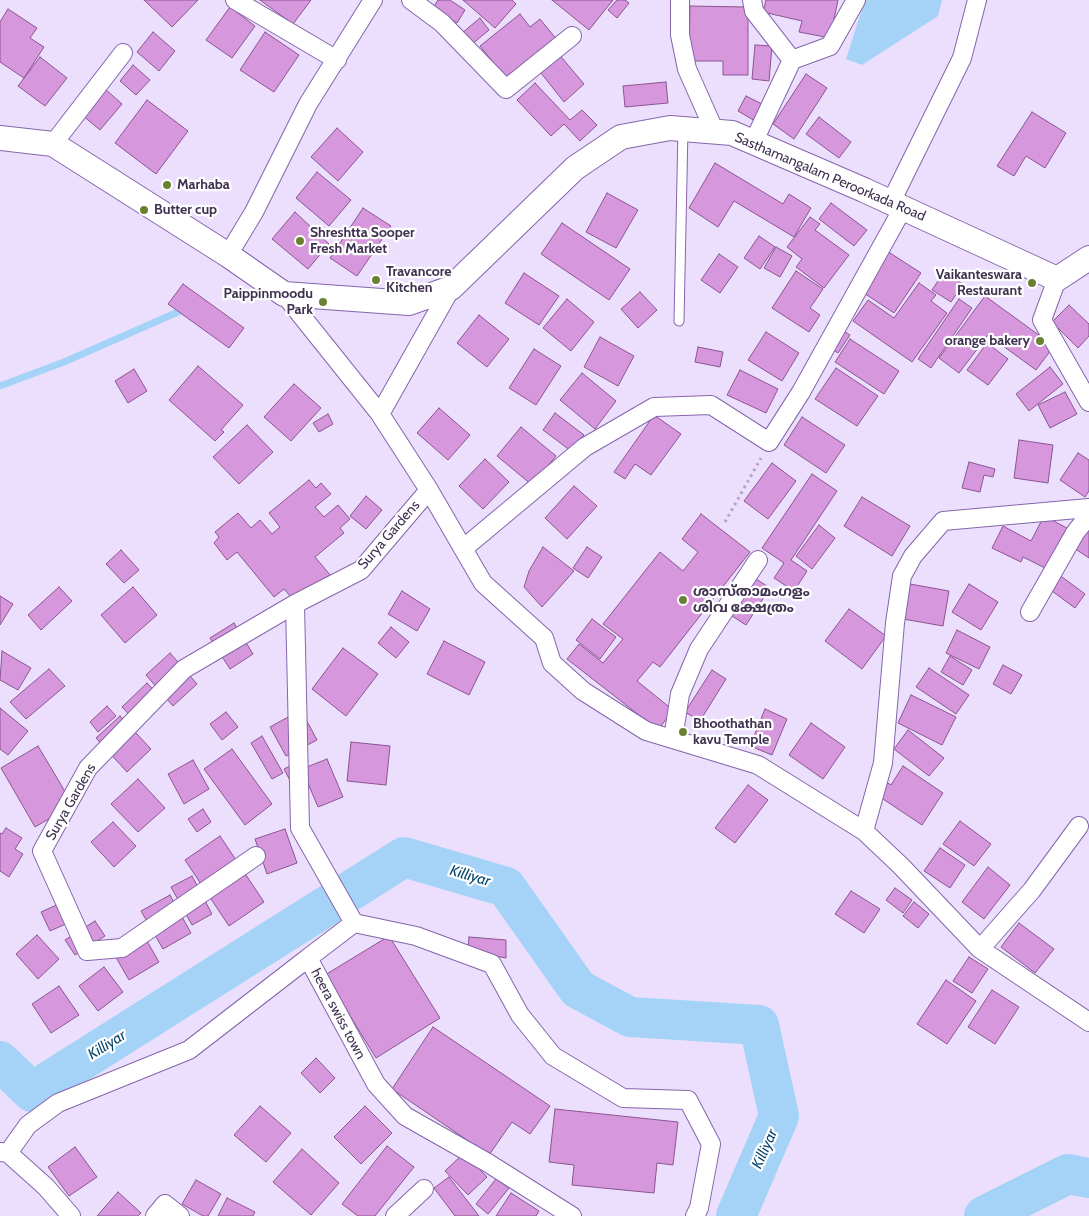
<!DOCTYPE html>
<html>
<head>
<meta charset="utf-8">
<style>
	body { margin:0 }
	canvas { display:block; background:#ecdffe }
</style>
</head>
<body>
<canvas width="1089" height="1216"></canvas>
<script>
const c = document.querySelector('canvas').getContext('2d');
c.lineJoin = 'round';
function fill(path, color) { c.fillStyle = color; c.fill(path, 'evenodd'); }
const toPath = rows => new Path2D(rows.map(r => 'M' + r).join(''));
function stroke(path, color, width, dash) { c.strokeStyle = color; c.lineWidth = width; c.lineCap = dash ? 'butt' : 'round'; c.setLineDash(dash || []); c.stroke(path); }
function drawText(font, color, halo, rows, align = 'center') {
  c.font = font + ' Cabin,"Noto Sans Malayalam",sans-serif'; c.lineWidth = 4.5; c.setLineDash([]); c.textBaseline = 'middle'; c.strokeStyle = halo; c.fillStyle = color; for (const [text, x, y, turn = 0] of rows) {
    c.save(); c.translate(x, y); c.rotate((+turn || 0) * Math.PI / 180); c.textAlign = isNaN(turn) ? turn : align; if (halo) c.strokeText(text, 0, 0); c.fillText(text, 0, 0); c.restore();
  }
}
fill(toPath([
	[865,0,942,0,938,16,862,65,846,59]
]), '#a5d3f8');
stroke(toPath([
	[0,386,64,362,187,308]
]), '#a5d3f8', 7);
stroke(toPath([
	[0,1061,32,1092,404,857,506,887,578,989,630,1017,759,1025,779,1116,736,1216],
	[984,1216,1068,1174,1089,1178]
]), '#a5d3f8', 40);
const building = toPath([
	[144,0,198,0,172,27,144,0],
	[260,0,311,0,293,24,260,0],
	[438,0,450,0,465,10,457,23,433,8,438,0],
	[463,0,512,0,516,4,495,28,463,0],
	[552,0,613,0,589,30,552,0],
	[617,0,625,0,629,3,617,18,608,10,617,0],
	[766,0,838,0,830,38,799,32,802,21,763,12,766,0],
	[690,6,748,7,748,75,723,75,723,61,689,61,690,6],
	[230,7,255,26,232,58,206,40,230,7],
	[8,9,37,28,30,38,44,47,24,78,0,62,0,22,8,9],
	[520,14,530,27,540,19,558,41,508,81,480,46,520,14],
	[480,18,489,30,471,45,462,33,480,18],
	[153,32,175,51,159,71,137,52,153,32],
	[265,32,299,55,274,92,240,70,265,32],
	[755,45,772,46,769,81,752,79,755,45],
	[557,52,584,84,564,102,537,68,557,52],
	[40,57,67,78,45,106,18,86,40,57],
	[133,65,150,80,136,95,120,81,133,65],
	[806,74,827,88,794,139,773,124,806,74],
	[666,82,668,103,625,107,623,86,666,82],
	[535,83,570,120,582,110,597,125,580,141,564,124,551,136,517,100,535,83],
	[104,88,122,104,100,130,82,115,104,88],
	[746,96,764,105,755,121,738,111,746,96],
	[147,100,188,131,156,174,115,143,147,100],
	[1032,112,1066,133,1045,168,1026,156,1014,176,997,166,1032,112],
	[819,117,851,142,839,158,806,134,819,117],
	[337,128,363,152,338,181,311,157,337,128],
	[715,163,783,204,789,194,811,208,794,237,734,201,718,227,689,208,715,163],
	[317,172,351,200,329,226,296,198,317,172],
	[607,193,638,210,616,248,586,232,607,193],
	[831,203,867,230,854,246,819,219,831,203],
	[363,208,391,226,357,276,330,258,363,208],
	[295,212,329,244,308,269,272,239,295,212],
	[810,217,820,224,815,230,849,255,824,288,796,267,802,259,787,247,810,217],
	[562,223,630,269,609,300,541,254,562,223],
	[759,236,775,247,760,269,744,258,759,236],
	[776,247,792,256,780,277,764,268,776,247],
	[887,251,921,273,894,313,861,291,887,251],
	[719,254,738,267,720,293,701,280,719,254],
	[796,271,823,289,810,308,820,315,809,332,772,308,796,271],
	[944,272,963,284,951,302,932,290,944,272],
	[524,273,559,296,539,325,505,303,524,273],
	[919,283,936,295,931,301,947,313,912,362,853,321,868,300,894,318,919,283],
	[183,284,244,328,229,348,168,304,183,284],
	[640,292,657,310,638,328,621,309,640,292],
	[985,296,1054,346,1036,370,988,335,959,373,939,358,985,296],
	[567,299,594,322,571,351,543,328,567,299],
	[959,299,972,308,931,368,918,359,959,299],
	[1069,305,1089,324,1089,336,1078,348,1052,322,1069,305],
	[479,315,509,339,487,367,457,343,479,315],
	[839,328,850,335,838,353,827,346,839,328],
	[766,332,799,353,782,381,748,360,766,332],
	[600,337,634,356,618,386,584,367,600,337],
	[850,339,899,371,884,394,835,362,850,339],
	[987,343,1008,359,988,385,967,370,987,343],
	[698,347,723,352,720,367,695,362,698,347],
	[534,349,561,366,536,405,509,388,534,349],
	[198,366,243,405,221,430,224,432,215,441,169,400,198,366],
	[1050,367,1063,384,1029,411,1016,394,1050,367],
	[836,368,878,396,857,426,815,399,836,368],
	[134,369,147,391,128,403,115,381,134,369],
	[740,370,778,389,766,413,727,395,740,370],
	[582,373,616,401,595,429,560,400,582,373],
	[294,384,321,408,291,441,264,417,294,384],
	[1065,392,1077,414,1050,428,1038,405,1065,392],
	[439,408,470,435,448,460,417,433,439,408],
	[555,413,584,435,571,451,543,430,555,413],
	[328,414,333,424,319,432,313,423,328,414],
	[654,415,681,434,651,475,635,464,625,479,614,472,654,415],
	[802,417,845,445,826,473,784,445,802,417],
	[247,425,273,452,239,484,213,457,247,425],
	[521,427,556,456,532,485,497,456,521,427],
	[1019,440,1053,445,1048,483,1014,478,1019,440],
	[1078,453,1089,460,1089,491,1085,497,1060,480,1078,453],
	[485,459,509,482,483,509,459,486,485,459],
	[969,462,995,469,993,477,984,475,980,492,962,488,969,462],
	[772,463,796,481,768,519,744,501,772,463],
	[812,474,837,491,791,560,807,571,794,591,774,578,784,563,762,548,812,474],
	[309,480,316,488,321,483,331,494,315,507,324,517,338,505,350,519,340,528,344,533,315,557,331,576,297,604,284,589,274,597,237,552,227,560,214,543,219,537,215,532,238,513,251,528,260,520,272,534,280,527,269,513,309,480],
	[574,486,597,506,567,539,545,518,574,486],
	[366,496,382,510,366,529,350,516,366,496],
	[862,497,910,526,892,556,844,526,862,497],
	[701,514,750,552,660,667,653,662,637,681,673,710,658,730,567,659,579,644,603,663,623,639,603,624,660,552,683,571,698,552,682,539,701,514],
	[1044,516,1067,528,1045,568,1023,557,1021,562,992,548,1003,526,1031,541,1044,516],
	[819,525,835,538,812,569,796,556,819,525],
	[1089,528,1089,558,1071,546,1089,528],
	[543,547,574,571,542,607,524,587,529,571,543,547],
	[587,547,602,557,588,578,573,568,587,547],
	[121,550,139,570,124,583,106,564,121,550],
	[1058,574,1085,594,1075,608,1048,588,1058,574],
	[753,577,770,588,746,625,729,614,753,577],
	[910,584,949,591,943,626,903,619,910,584],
	[969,584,998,602,981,630,952,612,969,584],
	[59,587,72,601,41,630,28,615,59,587],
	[133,587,157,615,125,643,101,615,133,587],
	[402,591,430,609,417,631,388,614,402,591],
	[0,596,13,604,0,625,0,596],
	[849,609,886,636,862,669,825,641,849,609],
	[592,619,616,637,600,659,576,640,592,619],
	[234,623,253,654,230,669,210,638,234,623],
	[391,627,409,642,396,658,378,643,391,627],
	[957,630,990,647,979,669,946,653,957,630],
	[444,641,485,662,469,695,427,674,444,641],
	[343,648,378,674,346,716,312,689,343,648],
	[2,651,31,668,18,690,0,680,2,651],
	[170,653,197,684,173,706,146,675,170,653],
	[950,656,972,670,963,685,941,672,950,656],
	[1003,665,1022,675,1011,694,993,684,1003,665],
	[929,668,969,695,956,714,916,687,929,668],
	[49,669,65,686,26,719,10,702,49,669],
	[712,670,726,679,700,721,685,712,712,670],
	[147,683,164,701,139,725,122,707,147,683],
	[911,695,956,717,942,745,898,723,911,695],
	[107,706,116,716,98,732,90,722,107,706],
	[0,708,28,731,8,755,0,749,0,708],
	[765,709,787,719,772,755,750,746,765,709],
	[301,710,317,740,286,756,270,727,301,710],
	[226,712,238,727,222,740,210,724,226,712],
	[120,716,151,749,127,772,96,738,120,716],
	[811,723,845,747,823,779,789,755,811,723],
	[908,730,944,758,929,776,894,749,908,730],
	[262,736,283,773,272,779,251,743,262,736],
	[351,742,390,746,386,785,347,781,351,742],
	[38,746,73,805,35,827,1,768,38,746],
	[232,749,272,804,245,825,204,769,232,749],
	[327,759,343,797,318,807,302,769,327,759],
	[193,760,209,789,184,804,168,774,193,760],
	[292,765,298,796,284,769,292,765],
	[903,766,943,793,922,825,877,795,886,782,891,785,903,766],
	[138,779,165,808,138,832,111,804,138,779],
	[748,785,768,800,735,843,715,828,748,785],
	[203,809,211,822,197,832,188,819,203,809],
	[960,821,991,844,974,866,943,844,960,821],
	[113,822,136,846,114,867,91,842,113,822],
	[6,828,22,838,15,849,23,854,9,877,0,871,0,833,2,834,6,828],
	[285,829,297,863,267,874,255,839,285,829],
	[220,836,264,902,229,926,185,860,220,836],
	[940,848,965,865,950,888,924,871,940,848],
	[988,867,1010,885,984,919,962,902,988,867],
	[192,876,212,914,192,925,171,887,192,876],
	[895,888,912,900,903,913,886,900,895,888],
	[851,891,880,909,864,933,835,914,851,891],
	[170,895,191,933,163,949,141,911,170,895],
	[914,902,929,914,918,928,903,916,914,902],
	[59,904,68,923,50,931,41,912,59,904],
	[95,921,105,936,75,955,65,940,95,921],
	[1019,923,1054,949,1035,973,1001,947,1019,923],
	[140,929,159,962,129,980,110,947,140,929],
	[37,935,59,959,38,979,16,954,37,935],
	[389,936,440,1018,376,1058,325,975,389,936],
	[469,937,506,940,506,958,468,951,469,937],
	[969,957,988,969,972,993,953,981,969,957],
	[104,967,123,992,98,1011,79,986,104,967],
	[946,980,976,1001,947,1044,917,1024,946,980],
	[59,986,79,1015,51,1033,32,1004,59,986],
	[992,990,1019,1007,995,1044,968,1027,992,990],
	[433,1027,550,1106,530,1134,512,1122,489,1155,392,1089,433,1027],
	[316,1058,335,1078,320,1093,301,1073,316,1058],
	[260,1106,291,1133,266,1162,234,1135,260,1106],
	[365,1106,392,1133,361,1164,334,1137,365,1106],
	[555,1109,678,1122,673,1165,657,1163,654,1193,572,1185,574,1165,549,1162,555,1109],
	[387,1146,414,1167,375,1216,358,1216,342,1204,387,1146],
	[75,1147,97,1177,69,1196,48,1167,75,1147],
	[302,1149,339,1183,311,1215,273,1182,302,1149],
	[464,1153,487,1177,468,1195,445,1171,464,1153],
	[449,1177,479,1216,455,1216,434,1188,449,1177],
	[496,1179,509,1188,488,1214,476,1204,496,1179],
	[196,1180,221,1194,208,1216,203,1216,182,1204,196,1180],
	[118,1192,141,1213,138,1216,97,1216,118,1192],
	[511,1193,539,1211,536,1216,496,1216,511,1193],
	[227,1198,255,1212,253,1216,218,1216,227,1198]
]);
fill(building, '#d697dc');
stroke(building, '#8b5590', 1);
const lane = toPath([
	[679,321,683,129]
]);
const street = toPath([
	[235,0,337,60],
	[411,0,442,23,506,89,572,36],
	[680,0,680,35,687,69,715,132],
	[752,0,754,11,792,60,753,143],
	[792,60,830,46,856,0],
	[53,144,123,53],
	[891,202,962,58,977,0],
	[228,255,254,212,308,104,373,0],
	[1057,279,1042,320,1089,402],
	[284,294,380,414,451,288],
	[380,414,429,490,483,583,544,638,552,663,583,691,646,731,758,765,864,831,901,866,980,949,1089,1022],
	[464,548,585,447,654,407,711,405,769,442,801,392,903,208],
	[1030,612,1075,533,1089,515],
	[673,739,680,694,699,649,758,560],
	[864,831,883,763,895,623,902,576,913,556,943,521,1089,508],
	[256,856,122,948,87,951,42,851,88,768,184,669,295,604],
	[354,923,300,828,295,604,361,570,429,490],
	[980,949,1032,890,1079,826],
	[0,1152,8,1153,46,1187,71,1216],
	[8,1153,28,1125,58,1103,189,1050,308,958],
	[155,1216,165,1204,180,1216],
	[395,1216,424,1189],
	[572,1216,488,1163,405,1116,376,1084,308,958,354,923,416,936,492,964,520,1015,553,1056,623,1098,688,1100,711,1144,699,1208,695,1216]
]);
const secondary = toPath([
	[0,138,53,144,228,255,284,294,409,303,451,288,575,168,621,137,670,128,732,133,864,190,1057,279,1089,258]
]);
stroke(lane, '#8565ab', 11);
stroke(street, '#8565ab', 20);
stroke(secondary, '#8565ab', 26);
stroke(toPath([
	[725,522,761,458]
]), '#b0a3c1', 3, [2.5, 4]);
stroke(lane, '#fff', 9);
stroke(street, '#fff', 18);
stroke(secondary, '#fff', 24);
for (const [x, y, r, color] of [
	[167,185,5,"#6a8133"],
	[144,210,5,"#6a8133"],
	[300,241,5,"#6a8133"],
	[376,280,5,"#6a8133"],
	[1032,283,5,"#6a8133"],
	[323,302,5,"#6a8133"],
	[1040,341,5,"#6a8133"],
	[683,600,5,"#6a8133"],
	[683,732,5,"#6a8133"]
]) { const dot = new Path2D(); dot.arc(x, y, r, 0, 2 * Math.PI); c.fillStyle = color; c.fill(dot); stroke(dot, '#fff', 2); }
drawText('14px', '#3f3250', '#fff', [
	["Sasthamangalam Peroorkada Road",830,177,23],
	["Surya Gardens",389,535,-49],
	["Surya Gardens",71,802,-60],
	["heera swiss town",338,1014,62]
]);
drawText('bold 14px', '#3f3250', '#fff', [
	["Marhaba",177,185],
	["Butter cup",154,210],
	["Shreshtta Sooper",310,233],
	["Fresh Market",310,249],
	["Travancore",386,272],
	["Kitchen",386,288],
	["Vaikanteswara",1022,275,"right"],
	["Restaurant",1022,291,"right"],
	["Paippinmoodu",313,294,"right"],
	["Park",313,310,"right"],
	["orange bakery",1030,341,"right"],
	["ശാസ്താമംഗളം",693,592],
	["ശിവ ക്ഷേത്രം",693,608],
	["Bhoothathan",693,724],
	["kavu Temple",693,740]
], 'left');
drawText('italic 15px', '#04456c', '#fff', [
	["Killiyar",470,876,16],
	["Killiyar",107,1045,-32],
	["Killiyar",765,1149,-66]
]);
</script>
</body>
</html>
